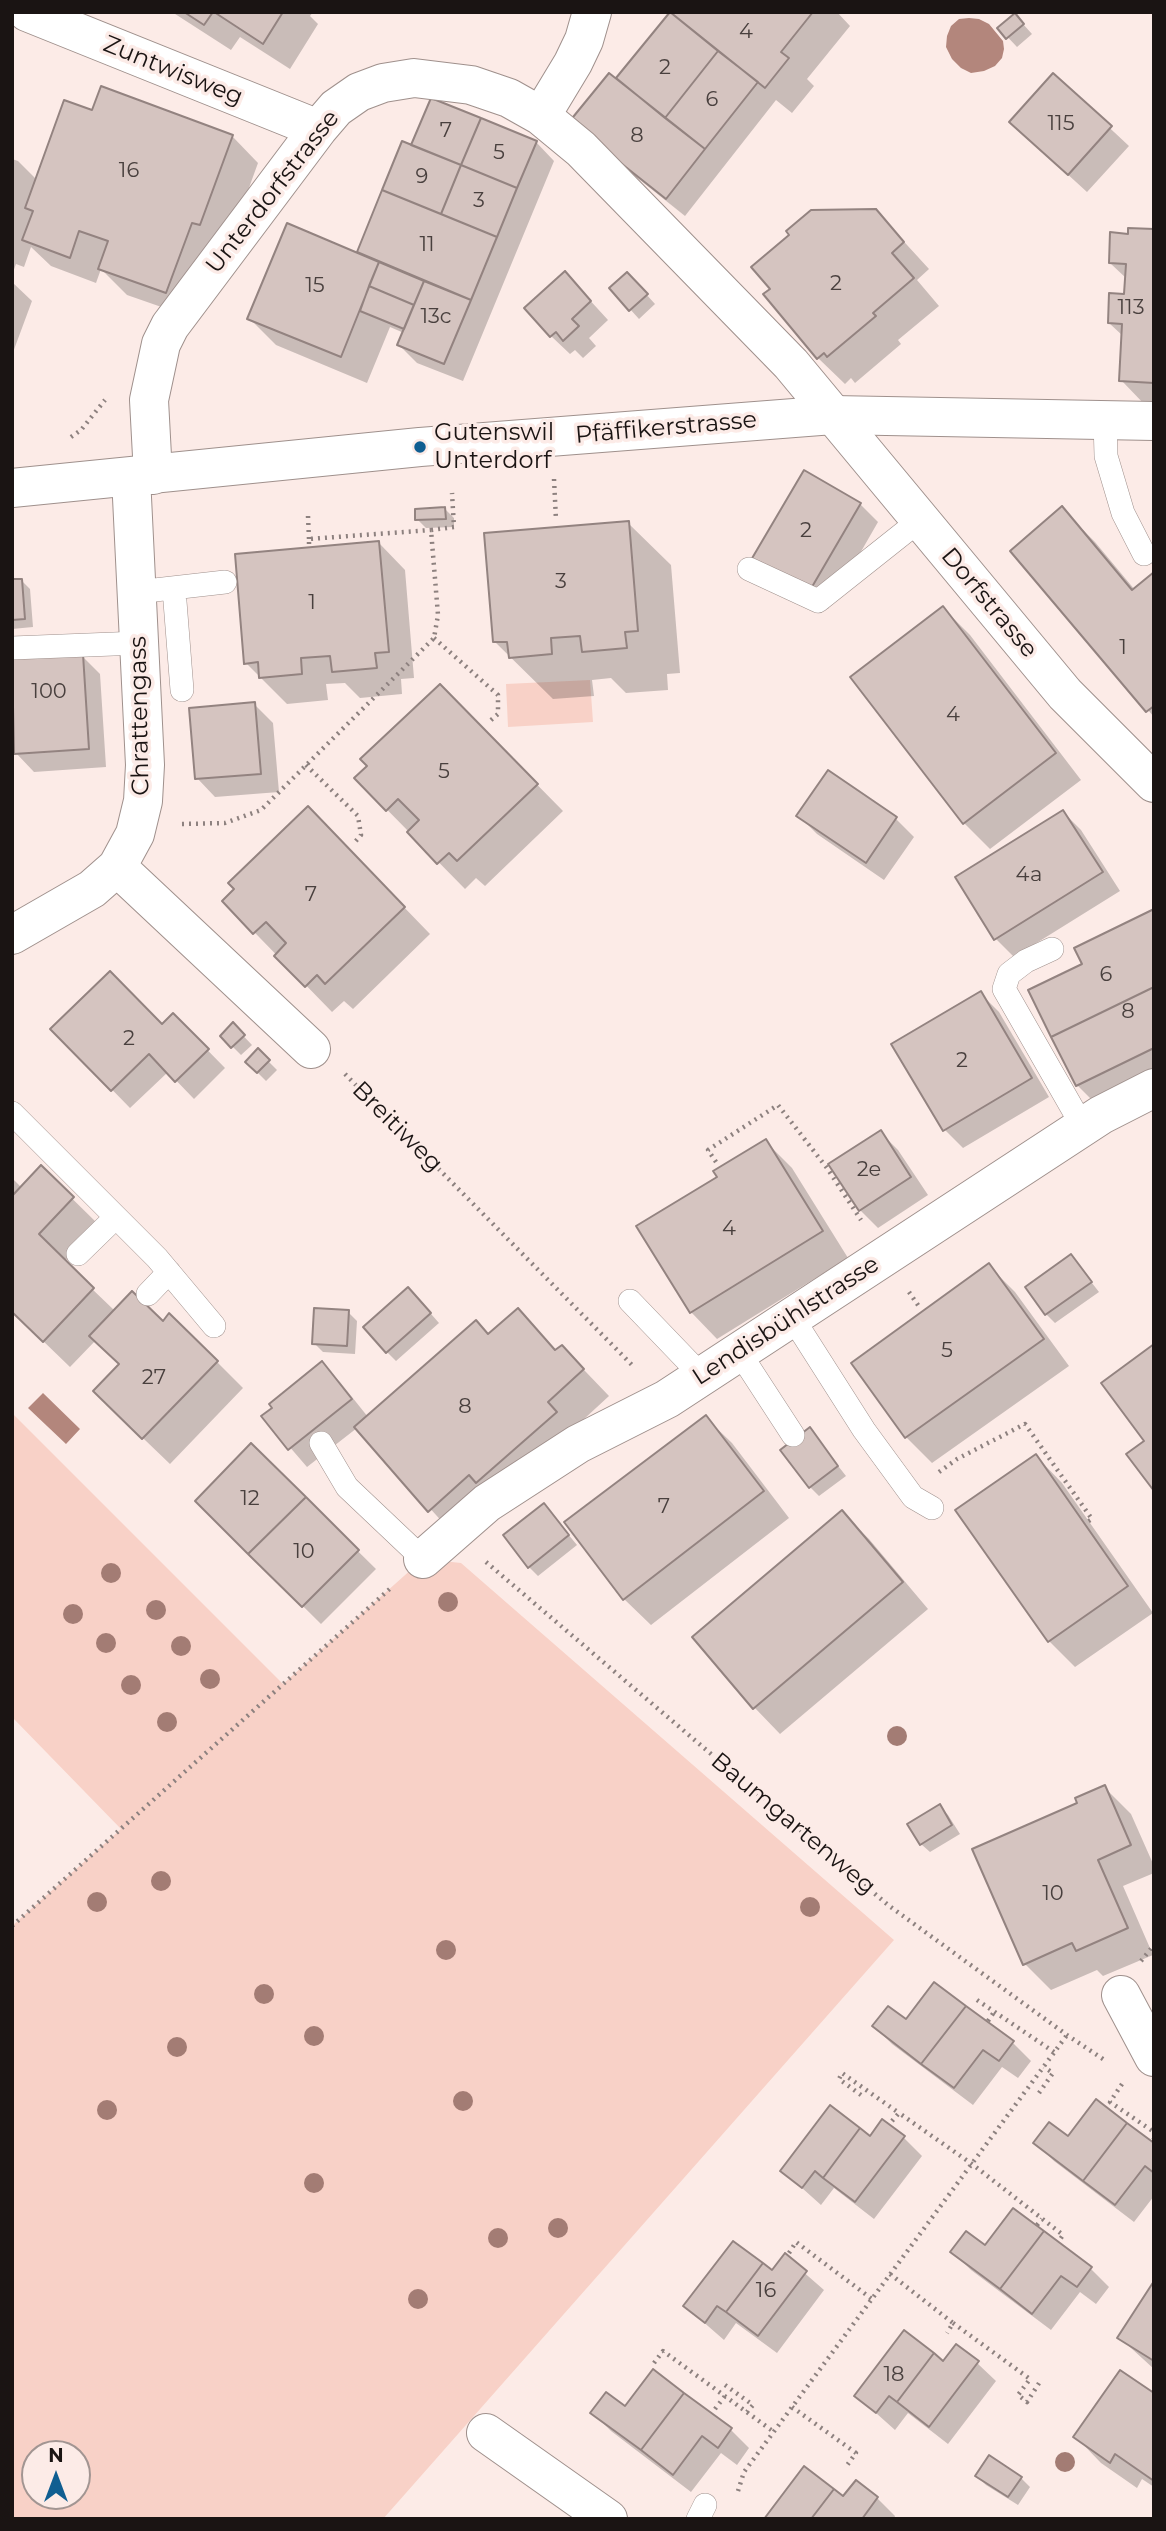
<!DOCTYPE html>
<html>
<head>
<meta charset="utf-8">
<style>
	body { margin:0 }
	#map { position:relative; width:1166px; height:2531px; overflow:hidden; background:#fcebe7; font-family:Montserrat,sans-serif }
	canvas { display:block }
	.frame { position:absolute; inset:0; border:14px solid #1a1413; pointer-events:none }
	.north { position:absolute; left:21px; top:2440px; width:70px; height:70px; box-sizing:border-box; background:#fcebe7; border:2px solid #a29592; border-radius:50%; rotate:0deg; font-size:19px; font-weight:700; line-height:28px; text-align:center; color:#1a1413 }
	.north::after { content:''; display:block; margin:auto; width:24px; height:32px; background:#105e91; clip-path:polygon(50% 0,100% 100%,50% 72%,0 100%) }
</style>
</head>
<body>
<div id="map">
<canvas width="1166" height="2531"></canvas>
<div class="frame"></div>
<div class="north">N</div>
</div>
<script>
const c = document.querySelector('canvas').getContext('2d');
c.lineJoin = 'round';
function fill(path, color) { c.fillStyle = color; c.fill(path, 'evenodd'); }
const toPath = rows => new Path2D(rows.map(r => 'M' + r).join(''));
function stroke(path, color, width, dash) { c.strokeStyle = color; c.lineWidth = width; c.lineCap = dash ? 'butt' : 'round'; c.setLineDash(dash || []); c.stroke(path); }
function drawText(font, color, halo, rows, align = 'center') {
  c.font = font + ' Montserrat,sans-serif'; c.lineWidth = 7; c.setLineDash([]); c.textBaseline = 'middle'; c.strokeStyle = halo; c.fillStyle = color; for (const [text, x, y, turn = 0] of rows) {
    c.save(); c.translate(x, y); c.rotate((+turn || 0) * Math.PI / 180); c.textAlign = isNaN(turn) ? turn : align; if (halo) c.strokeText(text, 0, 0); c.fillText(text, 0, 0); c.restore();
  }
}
fill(toPath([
	[590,680,593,722,508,727,506,684],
	[12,1413,283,1684,423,1559,461,1563,894,1940,383,2519,12,2519,12,1926,121,1829,12,1717],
	[35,2454,77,2454,77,2496,35,2496]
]), '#f8d1c7');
fill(toPath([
	[969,18,979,19,989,24,1003,41,1004,49,1002,58,995,66,984,71,971,73,961,68,952,59,946,47,947,36,951,26,959,19],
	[43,1393,80,1429,66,1444,28,1408]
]), '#b3867c');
fill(toPath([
	[172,12,313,12,310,16,318,24,290,69,240,37,231,50],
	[837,12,850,26,807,79,814,86,792,113,776,100,685,216,590,140,616,80,672,12],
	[1023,24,1032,34,1017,47,1000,29],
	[1054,76,1129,146,1087,192,1030,140],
	[93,112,232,136,258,163,226,251,193,318,127,295,101,269,96,283,51,266,31,247,24,267,16,264,12,275,12,159,18,161,37,180],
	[536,142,554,161,463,381,417,363,399,345,404,333,390,327,367,383,276,345,249,318,365,258,359,251,403,143,412,147],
	[875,210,929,269,917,280,939,306,898,340,901,344,855,383,851,378,845,384,818,358,772,289],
	[1154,231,1154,407,1147,407,1121,380,1123,336,1109,323,1126,296,1127,279,1110,263,1129,236],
	[565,273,608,320,589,338,596,346,583,358,575,350,570,354,551,336],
	[12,282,32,301,12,355],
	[636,283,655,304,639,319,611,288],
	[860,504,878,522,828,609,772,578],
	[445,509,454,518,454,527,426,528,417,519],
	[1062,509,1095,542,1135,590,1154,574,1154,717,1013,551],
	[628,523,671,565,680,673,667,674,668,690,626,693,611,678,592,680,594,696,553,699,495,642],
	[379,543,405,570,414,678,401,679,402,694,360,698,345,683,326,684,328,700,287,704,246,663],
	[21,580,30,589,33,627,12,629,12,581],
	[943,608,970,635,1081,780,990,849,964,823],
	[82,656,100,674,106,767,34,772,16,753,14,728,12,728,12,660],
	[440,686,563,811,485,886,476,878,465,889,357,779],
	[254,704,273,723,279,792,215,797,197,778],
	[1063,812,1081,830,1120,891,1014,957,995,938],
	[799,816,896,819,914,837,884,880,817,834],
	[334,835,430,934,353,1009,344,1001,332,1012,224,901],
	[1154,911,1154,1075,1095,1103,1077,1085,1084,965],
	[980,993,999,1012,1049,1097,963,1148,945,1130,894,1045],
	[173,1015,225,1068,194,1099,168,1072,130,1108,53,1029,162,1026],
	[233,1025,252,1045,241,1055,222,1036],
	[258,1051,277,1070,266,1081,247,1062],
	[880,1132,898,1150,928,1195,878,1228,860,1210],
	[766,1142,792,1168,848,1258,717,1339,691,1312,719,1177],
	[41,1168,99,1225,64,1262,115,1311,163,1324,217,1362,243,1388,170,1464,121,1417,121,1365,96,1340,70,1367,12,1311,12,1178,22,1188],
	[1071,1256,1099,1292,1055,1323,1046,1314],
	[989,1266,1015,1292,1069,1366,932,1463,906,1437],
	[417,1298,439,1323,396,1361,387,1352],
	[518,1311,557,1351,562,1347,609,1396,456,1537,357,1428,307,1467,263,1416,321,1364,340,1382,368,1417,489,1336],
	[348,1312,357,1321,355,1354,323,1352,314,1343],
	[705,1417,732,1443,789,1518,651,1625,624,1599],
	[810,1430,846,1476,819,1496,810,1487],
	[251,1446,376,1569,321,1624,197,1501],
	[1036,1456,1062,1483,1153,1613,1075,1667,1049,1641],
	[544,1505,577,1545,538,1576,529,1567],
	[842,1513,869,1539,928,1609,780,1734,754,1707],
	[1104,1787,1131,1814,1154,1866,1154,1873,1123,1886,1153,1955,1103,1976,1097,1970,1051,1990,1025,1964,1079,1804],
	[940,1807,948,1815,960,1834,930,1852,921,1844],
	[907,2022,1013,2043,1031,2061,1018,2078,1002,2067,973,2105,892,2044,874,2026],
	[870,2138,904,2138,922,2156,874,2219,834,2188,821,2205,783,2171],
	[1068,2139,1154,2145,1154,2196,1134,2222,1054,2161,1036,2143],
	[1013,2210,1091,2269,1109,2287,1096,2304,1080,2292,1051,2330,971,2270,953,2252,985,2248],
	[785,2256,824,2290,777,2353,736,2323,724,2340,685,2306,772,2273],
	[1154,2284,1154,2369,1120,2338],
	[944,2363,977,2363,996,2381,948,2444,908,2413,895,2430,857,2396],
	[654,2371,731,2430,749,2448,737,2465,721,2453,691,2492,611,2431,593,2413,625,2409],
	[1154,2396,1154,2487,1142,2479,1137,2488,1101,2463,1075,2436],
	[977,2476,1021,2478,1030,2487,1018,2505,986,2485],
	[856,2482,877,2498,895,2516,894,2519,767,2519,844,2498]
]), '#0003');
const building = toPath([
	[184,12,213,12,204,25,184,12],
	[214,12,283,12,263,44,214,12],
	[670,12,718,51,665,118,616,78,670,12],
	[670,12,669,12,813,12,781,52,789,58,765,88,670,12],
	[1015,13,1024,24,1006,39,997,28,1015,13],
	[718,51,758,82,705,149,665,118,718,51],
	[609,73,705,149,666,199,569,122,609,73],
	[1053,73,1112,126,1068,175,1009,122,1053,73],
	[101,86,233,135,200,225,192,223,166,293,98,269,108,241,79,231,70,258,22,240,33,211,25,208,64,100,92,110,101,86],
	[431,98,481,118,461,165,411,145,431,98],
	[481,118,537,141,517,188,461,165,481,118],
	[402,141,461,165,441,214,382,190,402,141],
	[461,165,517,188,497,237,441,214,461,165],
	[382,190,497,237,471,300,357,252,382,190],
	[876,209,904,242,892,253,914,278,873,313,876,316,827,357,824,353,817,359,763,294,770,289,751,267,789,235,786,231,811,210,876,209],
	[287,223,379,262,341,357,247,319,287,223],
	[1128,228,1154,229,1154,383,1119,381,1122,324,1108,323,1109,293,1124,294,1126,264,1109,263,1110,232,1128,234,1128,228],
	[379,262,424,281,414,305,369,286,379,262],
	[565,271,591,301,572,319,579,326,563,341,556,332,550,337,524,308,565,271],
	[627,272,648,294,629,311,609,288,627,272],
	[424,281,471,300,444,364,397,345,424,281],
	[369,286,414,305,404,329,360,311,369,286],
	[804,470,861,503,809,592,751,560,804,470],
	[1062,506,1132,590,1154,572,1154,706,1146,712,1010,551,1062,506],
	[445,507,446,519,415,520,415,509,445,507],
	[629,521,638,631,625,632,627,648,582,652,580,636,551,638,552,654,509,658,507,642,493,642,484,533,629,521],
	[379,541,389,652,375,653,377,668,332,672,330,656,301,658,302,674,259,678,258,662,244,664,235,554,379,541],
	[12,579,22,579,25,619,12,620,12,579],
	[943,606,1056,753,963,824,850,677,943,606],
	[83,654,89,749,14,754,12,658,83,654],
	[440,684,538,784,457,861,449,853,437,864,407,832,419,820,398,799,386,811,354,778,367,766,360,759,440,684],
	[255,702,261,774,195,779,189,708,255,702],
	[828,770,897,817,866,863,796,816,828,770],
	[308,806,405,907,325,984,317,975,305,987,274,956,286,943,266,922,253,934,222,901,234,889,228,883,308,806],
	[1063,810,1103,872,994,940,955,877,1063,810],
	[1154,909,1154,987,1051,1037,1028,990,1082,964,1074,948,1154,909],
	[110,971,162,1024,173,1013,209,1049,175,1082,149,1054,111,1091,50,1029,110,971],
	[1154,987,1154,1048,1076,1086,1051,1037,1154,987],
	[981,991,1032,1078,943,1131,891,1044,981,991],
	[233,1022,245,1035,231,1048,220,1036,233,1022],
	[258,1048,270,1060,257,1073,245,1062,258,1048],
	[881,1130,911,1177,859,1211,828,1164,881,1130],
	[766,1139,823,1231,690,1313,636,1226,717,1177,713,1171,766,1139],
	[41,1165,74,1197,39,1234,94,1288,43,1342,12,1312,12,1196,41,1165],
	[1071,1254,1092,1282,1045,1315,1025,1287,1071,1254],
	[989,1263,1044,1339,905,1438,851,1363,989,1263],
	[408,1287,431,1313,386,1353,363,1327,408,1287],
	[132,1291,163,1321,169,1313,218,1361,142,1439,93,1391,119,1364,89,1336,132,1291],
	[314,1308,349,1310,347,1346,312,1344,314,1308],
	[518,1308,555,1350,562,1345,584,1369,548,1402,557,1412,476,1483,469,1475,428,1512,354,1427,476,1320,488,1334,518,1308],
	[1154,1344,1154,1491,1126,1454,1144,1441,1101,1383,1154,1344],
	[322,1361,352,1399,288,1450,261,1416,272,1408,269,1404,322,1361],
	[706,1415,764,1491,623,1600,564,1522,706,1415],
	[810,1427,838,1466,809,1488,780,1450,810,1427],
	[251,1443,306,1497,248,1554,195,1501,251,1443],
	[1036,1454,1128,1586,1048,1642,955,1510,1036,1454],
	[306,1497,359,1550,302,1607,248,1554,306,1497],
	[544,1503,569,1535,528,1568,503,1535,544,1503],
	[842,1510,903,1582,753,1709,692,1637,842,1510],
	[1105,1785,1131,1845,1098,1860,1128,1928,1076,1951,1072,1943,1023,1965,972,1849,1077,1803,1075,1798,1105,1785],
	[940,1804,952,1825,920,1845,907,1824,940,1804],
	[934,1982,966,2006,921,2064,872,2026,888,2006,906,2019,934,1982],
	[966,2006,1014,2041,999,2061,983,2050,954,2088,921,2064,966,2006],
	[1096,2099,1127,2123,1083,2181,1033,2143,1049,2122,1068,2136,1096,2099],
	[830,2105,860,2128,823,2178,815,2171,802,2188,780,2171,830,2105],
	[882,2119,905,2136,855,2202,823,2178,860,2128,870,2136,882,2119],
	[1127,2123,1154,2143,1154,2173,1145,2166,1115,2205,1083,2181,1127,2123],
	[1013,2208,1044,2231,1000,2289,950,2252,966,2231,985,2245,1013,2208],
	[1044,2231,1092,2267,1077,2287,1061,2276,1032,2314,1000,2289,1044,2231],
	[733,2241,763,2263,726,2312,717,2306,705,2323,683,2306,733,2241],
	[785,2253,807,2271,758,2336,726,2312,763,2263,772,2270,785,2253],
	[1154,2281,1154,2361,1117,2338,1154,2281],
	[904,2330,934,2353,897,2402,889,2396,876,2413,854,2396,904,2330],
	[956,2344,979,2361,929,2427,897,2402,934,2353,943,2361,956,2344],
	[653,2369,684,2393,641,2450,590,2413,606,2392,625,2406,653,2369],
	[1120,2370,1154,2393,1154,2481,1115,2454,1110,2463,1073,2437,1120,2370],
	[684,2393,732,2428,718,2448,702,2436,673,2475,641,2450,684,2393],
	[989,2455,1022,2477,1008,2497,975,2476,989,2455],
	[804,2466,834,2489,811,2519,764,2519,804,2466],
	[856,2480,878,2497,862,2519,811,2519,834,2489,843,2496,856,2480]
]);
fill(building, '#d5c4c0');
stroke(building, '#938380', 2);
const lane = toPath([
	[1105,420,1106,456,1123,513,1144,554],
	[749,569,818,601,920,520],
	[174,589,182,690],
	[137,592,225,582],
	[12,648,139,643],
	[1052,949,1026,961,1009,974,1004,989,1083,1127],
	[12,1113,157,1258,214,1326],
	[78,1254,116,1217],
	[148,1294,169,1272],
	[630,1301,702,1376],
	[792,1317,864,1430,913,1497,932,1508],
	[739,1352,793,1435],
	[321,1443,347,1487,423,1559],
	[698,2519,705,2505]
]);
const street = toPath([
	[27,12,318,129],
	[541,116,573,63,584,40,592,12],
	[153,475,149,400,161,344,170,326,318,129,336,108,359,92,383,83,414,78,471,85,509,98,541,116,581,149,791,364,1065,694,1154,783],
	[117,867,311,1049],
	[12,935,92,889,117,867,135,834,143,801,145,765,131,477],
	[423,1559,487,1503,578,1444,667,1399,1101,1115,1154,1088],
	[1121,1995,1154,2057],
	[486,2433,608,2519]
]);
const secondary = toPath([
	[12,488,420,447,833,415,1154,421]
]);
stroke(lane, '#9f908c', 24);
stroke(street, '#9f908c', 40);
stroke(secondary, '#9f908c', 40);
stroke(toPath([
	[71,437,81,430,105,400],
	[554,479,556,520],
	[308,516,309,539],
	[309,544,309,539,431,530],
	[434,638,498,695,498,714,490,721],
	[306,765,358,816,361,835,355,842],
	[182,824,225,823,261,810,434,638,438,615,431,530,454,527,452,493],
	[345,1074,634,1367],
	[716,1162,708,1150,778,1105,827,1168,861,1220],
	[909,1292,920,1308],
	[939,1472,957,1459,1025,1424,1092,1519,1087,1522],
	[486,1562,888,1905,1067,2035,1106,2061],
	[12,1926,393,1586],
	[1141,1961,1154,1945],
	[977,2000,1054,2052],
	[988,2021,994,2012],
	[1122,2084,1110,2102,1154,2132],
	[1039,2093,1053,2073,1044,2067],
	[861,2095,839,2079,842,2073,899,2113],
	[892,2121,899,2113,972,2164,1063,2235,1059,2241],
	[1153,2140,1154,2139],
	[1037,2225,1042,2219],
	[789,2253,796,2242,872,2299],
	[890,2274,953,2323,947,2333],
	[953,2323,1030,2379,1018,2395,1027,2402,1041,2380],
	[654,2363,663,2351,774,2432],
	[725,2385,753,2405,747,2412],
	[792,2407,856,2453,845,2468],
	[715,2409,725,2396],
	[738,2491,744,2472,1067,2035]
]), '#8d817f', 4.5, [2, 5]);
stroke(lane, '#fff', 23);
stroke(street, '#fff', 38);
stroke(secondary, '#fff', 38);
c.fillStyle = '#a37c74';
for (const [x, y] of [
	[111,1573],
	[448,1602],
	[156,1610],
	[73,1614],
	[106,1643],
	[181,1646],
	[210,1679],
	[131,1685],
	[167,1722],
	[897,1736],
	[161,1881],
	[97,1902],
	[810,1907],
	[446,1950],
	[264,1994],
	[314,2036],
	[177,2047],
	[463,2101],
	[107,2110],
	[314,2183],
	[558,2228],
	[498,2238],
	[418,2299],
	[1065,2462]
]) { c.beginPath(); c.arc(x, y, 10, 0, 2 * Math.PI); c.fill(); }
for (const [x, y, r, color] of [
	[420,447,7,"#105e91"]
]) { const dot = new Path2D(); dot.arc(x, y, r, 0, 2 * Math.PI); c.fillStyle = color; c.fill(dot); stroke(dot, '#fcebe7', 2.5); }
drawText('21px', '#49403e', null, [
	["4",746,32],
	["2",665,68],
	["6",712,100],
	["115",1061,124],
	["7",446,131],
	["8",637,136],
	["5",499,153],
	["16",129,171],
	["9",422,177],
	["3",479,201],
	["11",427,245],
	["2",836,284],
	["15",315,286],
	["113",1131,308],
	["13c",436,317],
	["2",806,531],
	["3",561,582],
	["1",312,603],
	["1",1123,648],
	["100",49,692],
	["4",953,715],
	["5",444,772],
	["4a",1029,875],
	["7",311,895],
	["6",1106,975],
	["8",1128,1012],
	["2",129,1039],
	["2",962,1061],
	["2e",869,1170],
	["4",729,1229],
	["5",947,1351],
	["27",154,1378],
	["8",465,1407],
	["12",250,1499],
	["7",664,1507],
	["10",304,1552],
	["10",1053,1894],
	["16",766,2291],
	["18",894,2375]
]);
drawText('24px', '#1a1413', '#fcebe7', [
	["Zuntwisweg",173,71,22],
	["Unterdorfstrasse",273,192,-52],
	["Pfäffikerstrasse",666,428,-5],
	["Dorfstrasse",989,603,50],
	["Chrattengass",140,716,-91],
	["Breitiweg",397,1127,45],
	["Lendisbühlstrasse",786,1321,-33],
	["Baumgartenweg",793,1824,40]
]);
drawText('24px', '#1a1413', '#fcebe7', [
	["Gutenswil",434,433],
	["Unterdorf",434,461]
], 'left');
</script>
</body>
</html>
